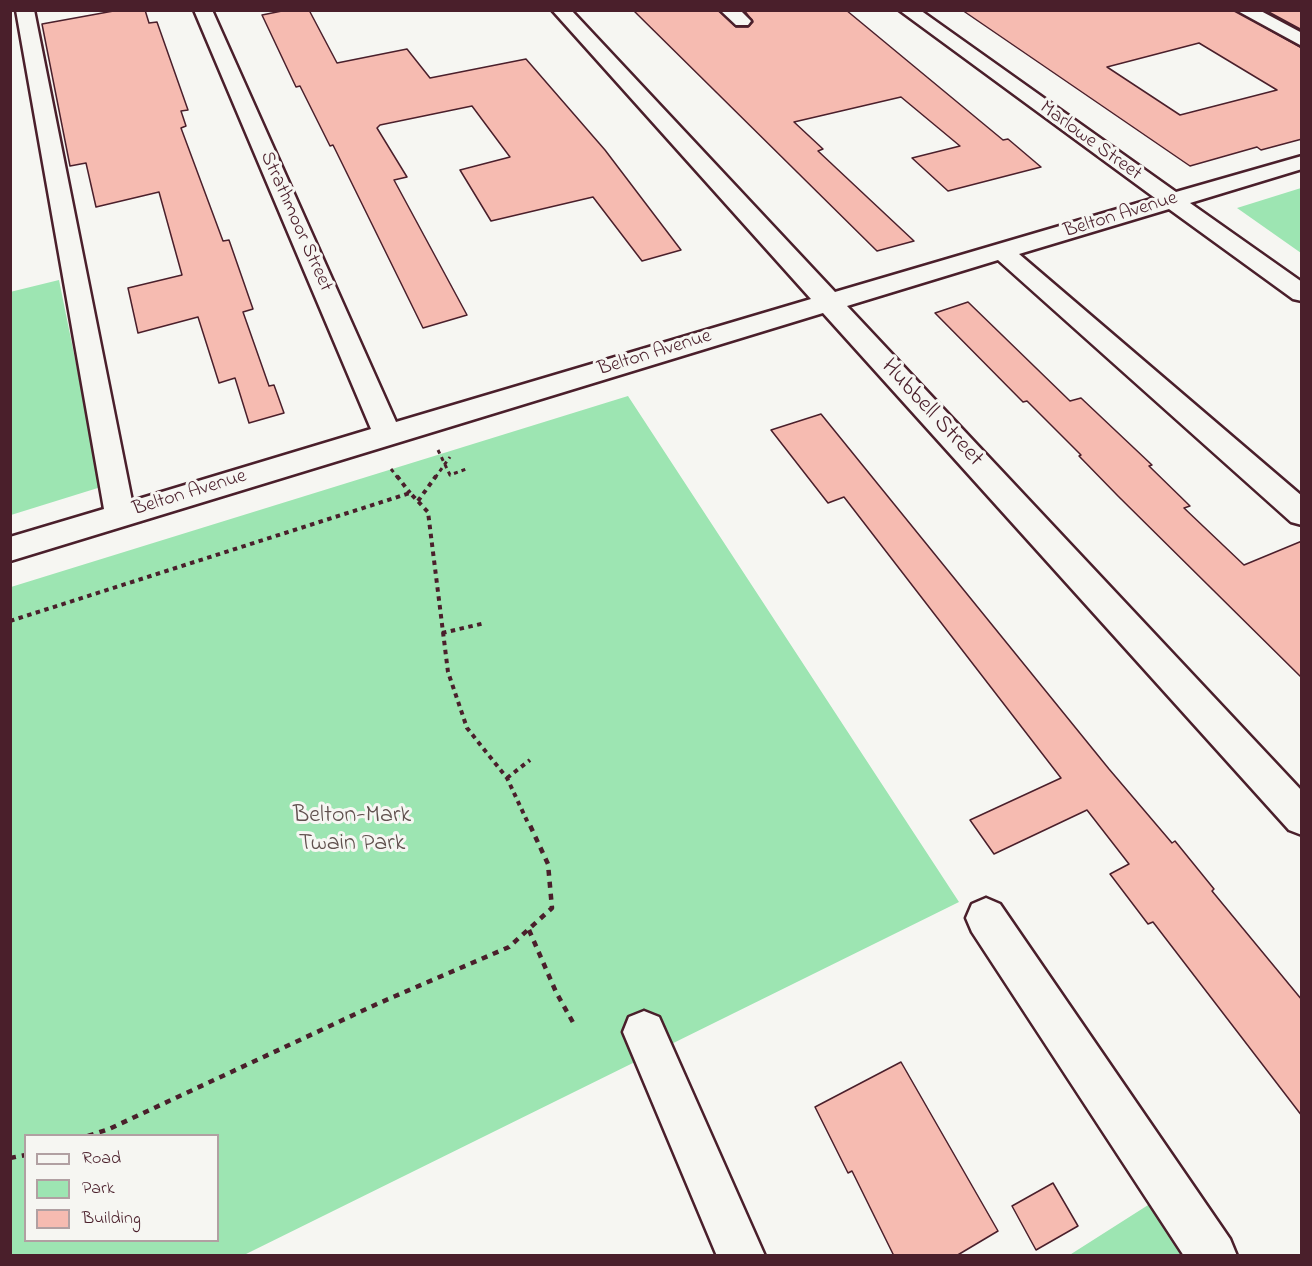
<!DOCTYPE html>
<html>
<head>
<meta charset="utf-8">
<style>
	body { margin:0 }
	#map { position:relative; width:1312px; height:1266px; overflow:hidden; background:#f6f6f2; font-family:"Indie Flower",sans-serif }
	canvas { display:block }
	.frame { position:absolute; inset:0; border:12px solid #4a1f2b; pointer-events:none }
	.legend { position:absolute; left:24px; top:1134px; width:195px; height:108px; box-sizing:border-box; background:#f6f6f2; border:2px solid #b1a0a2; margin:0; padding:8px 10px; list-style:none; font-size:18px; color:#4a1f2b }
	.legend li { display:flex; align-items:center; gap:12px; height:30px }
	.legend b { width:30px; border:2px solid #b1a0a2 }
</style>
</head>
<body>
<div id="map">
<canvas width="1312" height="1266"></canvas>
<div class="frame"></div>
<ul class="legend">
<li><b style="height:8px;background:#f6f6f2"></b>Road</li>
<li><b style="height:16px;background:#9de5b2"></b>Park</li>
<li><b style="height:16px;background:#f6bbb1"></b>Building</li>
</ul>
</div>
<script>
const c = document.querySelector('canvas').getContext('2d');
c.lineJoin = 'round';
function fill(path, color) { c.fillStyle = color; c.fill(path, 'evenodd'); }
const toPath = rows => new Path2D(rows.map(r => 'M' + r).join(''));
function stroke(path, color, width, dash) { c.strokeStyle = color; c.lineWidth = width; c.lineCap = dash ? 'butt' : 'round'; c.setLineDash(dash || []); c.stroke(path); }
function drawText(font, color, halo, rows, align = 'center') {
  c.font = font + ' "Indie Flower",sans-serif'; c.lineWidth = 6; c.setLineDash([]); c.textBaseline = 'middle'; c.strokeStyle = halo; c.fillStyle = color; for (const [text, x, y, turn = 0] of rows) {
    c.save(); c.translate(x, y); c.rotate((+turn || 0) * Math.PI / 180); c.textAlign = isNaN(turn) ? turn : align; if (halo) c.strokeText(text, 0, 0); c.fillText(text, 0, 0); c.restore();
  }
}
fill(toPath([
	[1301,188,1301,253,1237,208],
	[59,280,101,487,11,515,10,292],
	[628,396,959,902,244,1255,11,1256,11,587],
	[26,1136,218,1136,218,1240,26,1240],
	[1156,1200,1193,1256,1068,1256]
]), '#9de5b2');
const building = toPath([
	[119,10,145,10,149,23,157,22,188,110,181,111,186,126,181,128,223,241,229,240,253,309,243,312,269,386,274,385,284,413,249,423,235,378,219,383,198,317,138,333,128,288,182,275,159,192,96,207,86,163,70,166,42,24,119,10],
	[287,10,309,10,337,63,407,49,430,78,526,59,605,150,681,250,642,261,593,197,491,221,460,170,510,157,472,106,380,125,377,128,407,177,394,180,467,315,423,328,333,145,330,146,300,86,296,87,262,15,287,10],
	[633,10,718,10,736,27,748,27,753,22,744,10,846,10,1003,140,1008,139,1041,167,948,191,912,158,960,146,901,97,794,122,823,149,818,151,914,241,877,251,633,10],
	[962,10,1234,10,1302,48,1302,139,1261,150,1257,147,1190,166,962,10],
	[1199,43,1277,90,1180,115,1107,67,1199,43],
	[1265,10,1302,10,1302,30,1265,10],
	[968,302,1070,401,1081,398,1152,465,1149,466,1190,506,1184,508,1244,565,1302,541,1302,678,1118,496,1079,456,1081,455,1027,401,1023,402,935,313,968,302],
	[821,414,1109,769,1172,843,1175,841,1214,889,1212,891,1302,1000,1302,1116,1153,922,1148,924,1110,874,1129,864,1087,810,994,854,970,820,1061,778,844,497,828,503,771,430,821,414],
	[901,1062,998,1231,956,1256,894,1256,852,1171,848,1173,815,1107,901,1062],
	[1053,1183,1078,1226,1036,1250,1012,1206,1053,1183]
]);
fill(building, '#f6bbb1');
stroke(building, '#4a1f2b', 1.5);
const minor = toPath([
	[16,10,34,10,132,501,371,429,194,10,212,10,396,422,811,299,552,10,571,10,835,292,1155,198,899,10,920,10,1176,192,1302,156,1302,169,1190,203,1302,282,1302,301,1293,299,1169,209,1019,254,1302,496,1302,525,1291,522,998,260,847,306,1302,791,1302,835,1289,830,823,313,10,561,10,537,104,509,16,10],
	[720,10,740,10,751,21,748,25,736,25,720,10],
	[1236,10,1259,10,1302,33,1302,46,1236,10],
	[986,898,1000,904,1230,1239,1237,1256,1184,1256,972,932,966,918,972,904,986,898],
	[644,1011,659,1017,765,1256,717,1256,623,1032,629,1017,644,1011]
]);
stroke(minor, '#4a1f2b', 5);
stroke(toPath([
	[438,450,450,475,469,468],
	[391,469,398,478],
	[435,478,450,457]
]), '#4a1f2b', 3, [4, 4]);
stroke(toPath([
	[397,476,410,493],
	[418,501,436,476],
	[10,621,410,493,428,512,448,672,467,728,507,778,528,823],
	[442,633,485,623],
	[507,778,530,760]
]), '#4a1f2b', 4, [4.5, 4.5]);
stroke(toPath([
	[529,930,556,992,575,1026],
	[88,1136,109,1129,377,1004,509,947,552,908,548,864,528,821],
	[10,1158,26,1155]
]), '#4a1f2b', 4.5, [6, 6]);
fill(minor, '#f6f6f2');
drawText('20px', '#4a1f2b', '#f6f6f2', [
	["Marlowe Street",1090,142,36],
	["Belton Avenue",1121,216,-17],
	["Strathmoor Street",295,222,66],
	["Belton Avenue",655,354,-17],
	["Belton Avenue",190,494,-17]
]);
drawText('24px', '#4a1f2b', '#f6f6f2', [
	["Hubbell Street",931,414,47]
]);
drawText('24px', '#5f504d', '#f6f6f2', [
	["Belton-Mark",352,817],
	["Twain Park",352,845]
]);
</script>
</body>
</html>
